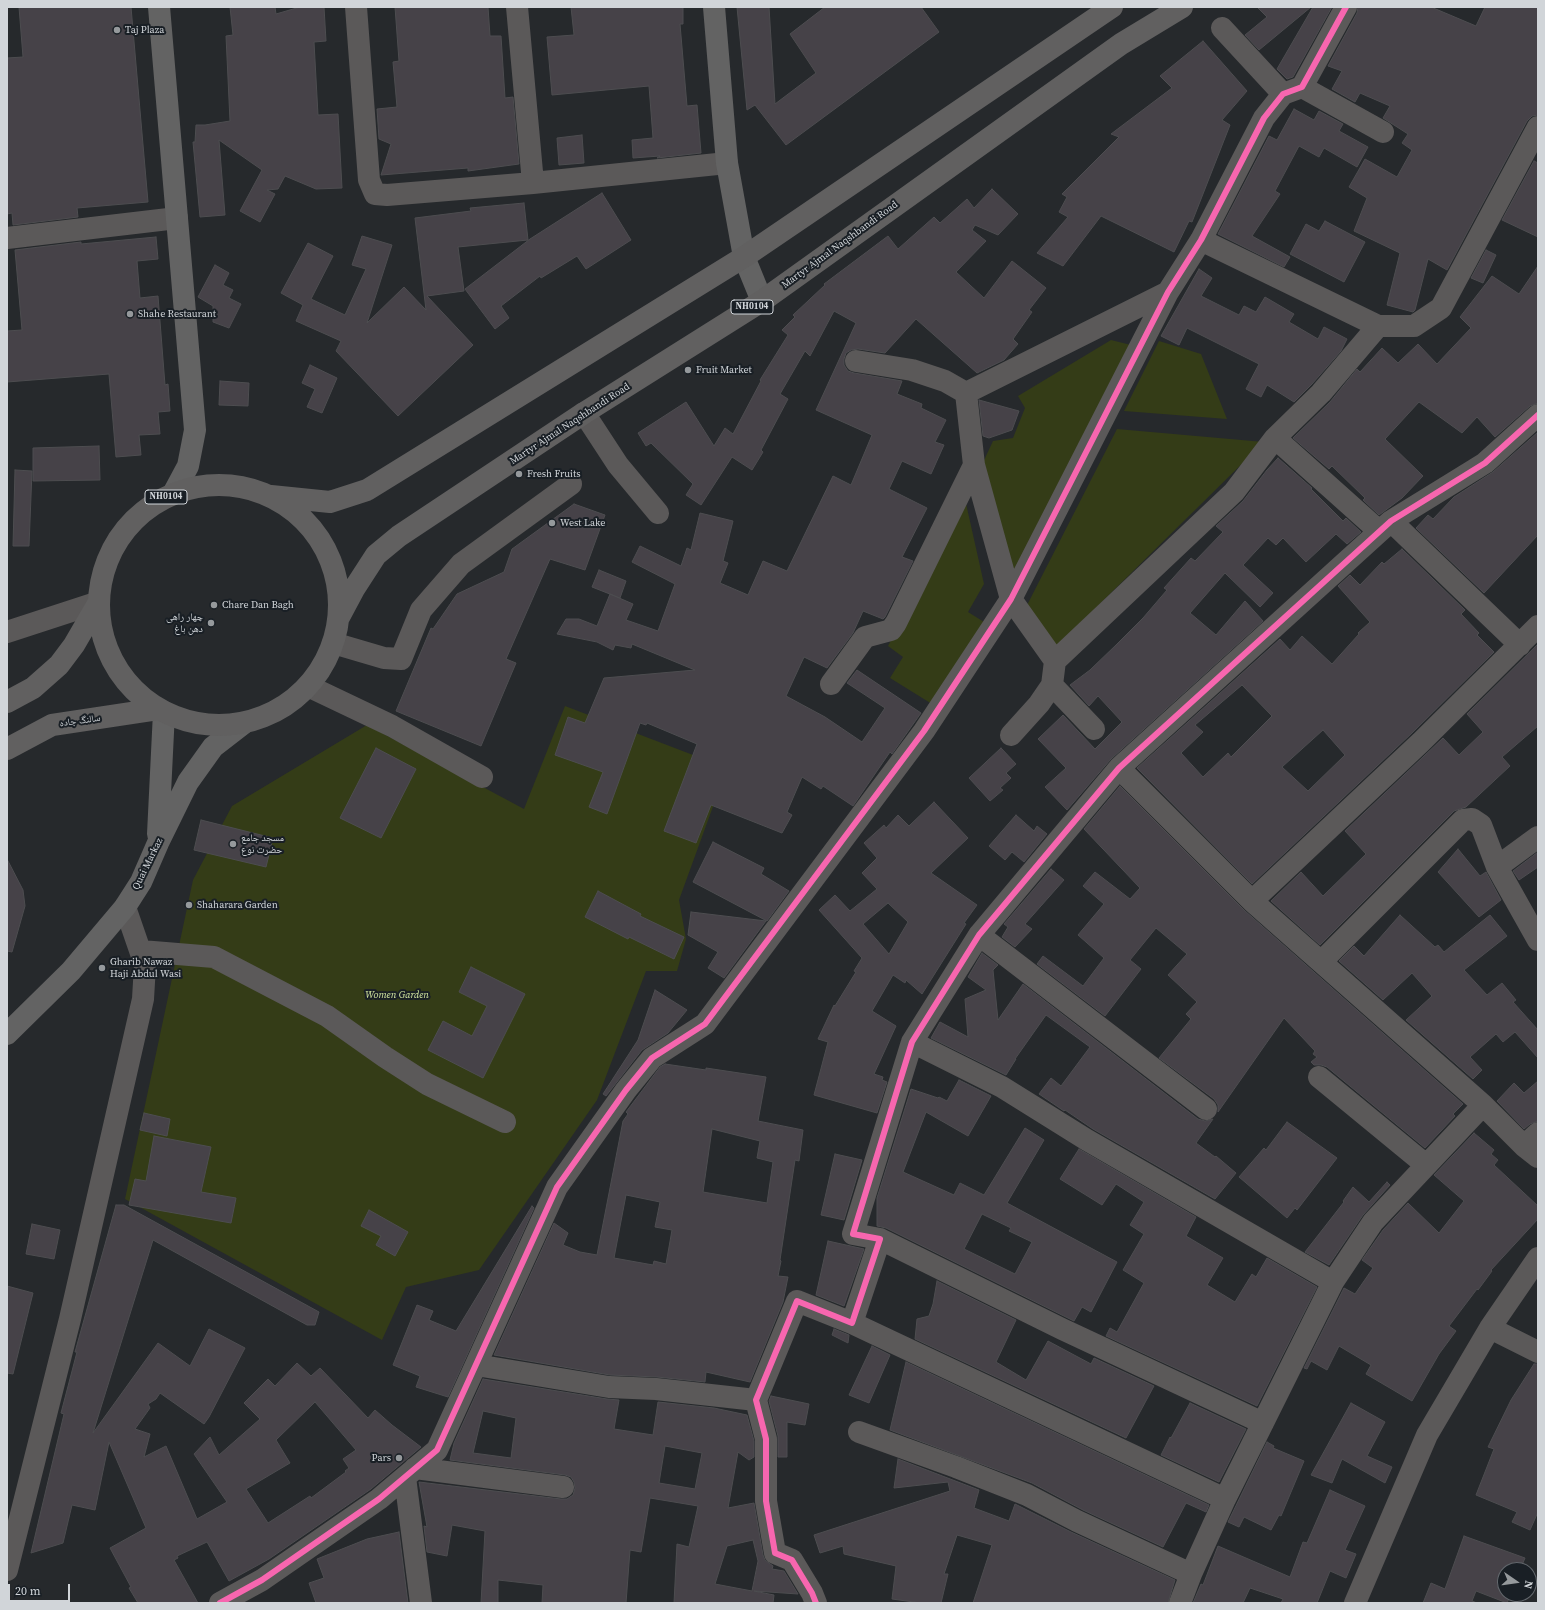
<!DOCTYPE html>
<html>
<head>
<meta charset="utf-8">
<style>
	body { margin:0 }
	#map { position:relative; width:1545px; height:1610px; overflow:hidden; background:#26292c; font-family:"Source Serif 4",serif }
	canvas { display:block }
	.frame { position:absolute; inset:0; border:8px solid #d1d5d9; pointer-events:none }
	.north { position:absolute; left:1497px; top:1562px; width:40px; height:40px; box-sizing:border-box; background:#191f25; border:1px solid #63686d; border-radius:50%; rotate:103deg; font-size:11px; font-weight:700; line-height:16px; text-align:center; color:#d1d5d9 }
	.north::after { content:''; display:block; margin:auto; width:14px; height:18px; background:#95999c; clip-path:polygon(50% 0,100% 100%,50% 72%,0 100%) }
	.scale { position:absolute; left:8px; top:1584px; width:62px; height:18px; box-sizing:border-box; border:2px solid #d1d5d9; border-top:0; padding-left:5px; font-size:12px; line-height:14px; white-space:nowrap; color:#d1d5d9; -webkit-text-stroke:3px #191f25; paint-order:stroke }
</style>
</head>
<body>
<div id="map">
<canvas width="1545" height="1610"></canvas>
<div class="frame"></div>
<div class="north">N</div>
<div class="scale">20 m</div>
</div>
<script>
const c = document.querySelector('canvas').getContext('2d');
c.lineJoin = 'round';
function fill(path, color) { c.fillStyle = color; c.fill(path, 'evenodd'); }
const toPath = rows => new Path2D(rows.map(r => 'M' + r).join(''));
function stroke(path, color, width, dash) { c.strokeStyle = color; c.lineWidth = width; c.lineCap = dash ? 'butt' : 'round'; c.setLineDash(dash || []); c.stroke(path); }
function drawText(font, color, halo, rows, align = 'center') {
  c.font = font + ' "Source Serif 4","Noto Naskh Arabic",serif'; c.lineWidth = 4; c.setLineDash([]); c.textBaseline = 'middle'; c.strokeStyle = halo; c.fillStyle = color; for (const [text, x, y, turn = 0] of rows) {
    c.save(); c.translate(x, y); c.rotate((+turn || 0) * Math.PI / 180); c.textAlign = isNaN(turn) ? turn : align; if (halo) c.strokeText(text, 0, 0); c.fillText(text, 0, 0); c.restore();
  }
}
fill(toPath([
	[1111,340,1131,345,1007,585,980,469,993,441,1013,438,1025,408,1018,396],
	[1159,341,1201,354,1227,419,1124,411],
	[1117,429,1264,442,1051,652,1023,613],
	[965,499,984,584,968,612,984,622,932,704,890,678,903,657,888,646],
	[565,706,727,768,679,900,686,939,677,971,646,971,597,1100,479,1270,406,1287,382,1340,125,1199,193,880,232,806,367,725,524,809]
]), '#343c17');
const building = toPath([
	[19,7,131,7,148,202,77,208,78,217,13,225,12,213,7,214,7,58,23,57,19,7],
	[230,7,275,7,276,14,300,7,324,7,326,41,314,42,318,115,338,114,342,188,316,189,285,176,278,189,267,190,275,194,260,222,240,211,262,170,219,140,225,215,200,217,193,142,195,142,196,125,205,125,230,121,226,36,233,35,230,7],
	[395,7,488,7,490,36,501,36,505,98,513,97,519,164,468,171,468,168,381,175,391,144,379,139,377,109,397,107,393,62,399,61,395,7],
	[571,7,683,7,683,24,680,24,687,106,697,105,701,153,657,158,660,156,633,158,632,140,653,138,649,86,552,95,547,37,574,35,571,7],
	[737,7,769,7,775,104,816,73,790,34,825,7,921,7,939,32,786,145,755,105,747,110,737,7],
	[1257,7,1311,7,1259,50,1245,35,1267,17,1257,7],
	[1313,7,1332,7,1293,77,1287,79,1277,69,1313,7],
	[1358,7,1431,7,1476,26,1485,7,1538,7,1538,115,1532,116,1527,121,1447,270,1428,259,1415,310,1413,312,1387,305,1400,253,1354,231,1367,198,1349,187,1365,159,1397,177,1412,150,1402,143,1408,134,1383,118,1390,106,1360,93,1355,102,1332,89,1342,71,1328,66,1357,13,1358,7],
	[1203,41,1247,91,1222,120,1230,125,1192,222,1189,221,1174,252,1101,216,1063,266,1037,253,1068,217,1059,212,1067,197,1062,194,1119,137,1111,134,1172,88,1160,76,1203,41],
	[1294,109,1314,120,1319,111,1343,124,1339,131,1368,147,1357,167,1324,148,1319,157,1299,146,1275,191,1280,194,1252,236,1290,257,1284,267,1218,234,1269,136,1277,140,1294,109],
	[582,135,584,163,559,165,557,138,582,135],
	[1534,161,1538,163,1538,237,1502,220,1534,161],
	[992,189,1018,214,998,235,975,225,972,230,986,241,956,272,984,298,1012,261,1046,288,1029,310,1032,312,1013,339,1018,344,1004,360,977,373,916,319,885,353,858,349,851,350,846,353,844,359,844,365,848,371,854,373,902,381,897,394,922,404,921,408,946,420,935,442,944,445,931,474,902,461,889,489,927,508,902,557,913,561,885,617,883,619,863,611,853,633,827,668,804,657,786,696,825,717,862,742,885,708,847,683,857,670,921,713,892,754,890,752,853,806,823,786,821,789,802,777,787,812,792,815,782,833,711,805,696,843,664,831,697,744,647,723,646,725,640,723,607,814,589,807,603,772,555,755,568,717,585,723,604,678,695,670,632,644,631,648,615,645,613,650,597,642,557,634,566,619,579,619,597,626,610,594,633,604,626,620,658,631,675,584,632,562,640,546,681,566,687,548,691,550,700,513,733,521,723,561,728,563,720,583,748,595,763,561,787,571,833,476,851,485,872,435,816,410,856,323,834,311,810,356,805,351,780,394,788,399,761,450,763,452,752,470,732,457,701,505,686,495,693,484,651,443,646,446,638,433,686,402,714,446,725,428,733,434,761,381,760,380,788,335,782,330,795,317,793,315,825,285,824,284,888,236,898,249,934,217,940,223,967,199,974,208,992,189],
	[602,193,631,240,586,269,577,256,541,278,540,276,501,306,509,318,495,329,465,289,530,239,602,193],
	[524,203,528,240,458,247,464,291,427,296,473,345,398,416,336,351,341,341,296,321,303,305,281,293,308,243,333,256,311,299,345,315,366,269,352,265,362,236,392,245,367,323,404,287,426,310,415,218,471,211,470,208,524,203],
	[1325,221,1365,242,1344,282,1290,254,1306,224,1319,231,1325,221],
	[156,237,158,259,137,261,140,298,158,296,165,385,168,384,170,411,158,412,160,434,139,435,141,455,116,457,109,374,7,382,7,331,22,330,15,250,81,242,81,244,156,237],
	[1486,250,1496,255,1483,283,1471,278,1486,250],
	[215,265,229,273,223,285,233,290,229,298,241,304,229,328,213,322,213,306,198,297,215,265],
	[1538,266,1538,403,1530,406,1495,437,1477,417,1462,433,1419,402,1385,439,1423,476,1402,498,1379,515,1363,500,1365,498,1332,466,1329,469,1293,438,1330,402,1357,369,1360,372,1382,348,1398,363,1418,344,1437,364,1471,328,1460,317,1492,276,1519,294,1538,266],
	[1199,269,1212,278,1201,296,1239,315,1244,306,1256,312,1265,297,1294,314,1289,322,1318,339,1324,327,1347,339,1341,351,1312,384,1294,402,1267,385,1261,397,1246,389,1259,364,1187,328,1179,345,1161,336,1199,269],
	[310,365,337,378,322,413,307,407,315,389,302,383,310,365],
	[220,381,249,383,248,406,219,405,220,381],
	[979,400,1019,411,1012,430,989,438,983,436,979,400],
	[1538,432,1538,535,1484,593,1416,528,1428,515,1433,519,1454,497,1493,472,1538,432],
	[99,446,100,480,33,481,33,448,99,446],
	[1278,458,1312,488,1311,489,1343,521,1346,518,1361,532,1347,544,1336,534,1306,562,1283,538,1276,545,1268,538,1243,565,1273,593,1260,607,1225,573,1190,613,1216,635,1245,601,1263,621,1111,759,1067,810,1045,787,1066,768,1038,739,1063,715,1095,749,1122,722,1098,696,1089,706,1070,685,1090,670,1117,644,1143,618,1167,590,1164,588,1191,558,1195,561,1223,532,1216,526,1243,501,1267,470,1278,458],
	[15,470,32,471,29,546,13,546,15,470],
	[574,504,605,515,585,570,550,559,506,659,516,663,481,746,396,711,431,628,433,629,457,594,504,572,512,549,574,504],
	[1402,549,1465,610,1461,614,1479,633,1477,635,1494,652,1412,733,1252,884,1137,768,1280,639,1290,650,1302,636,1332,664,1359,634,1358,633,1370,622,1338,586,1350,575,1360,585,1382,562,1384,564,1402,549],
	[1242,685,1272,716,1231,757,1228,753,1203,777,1181,753,1203,732,1195,725,1242,685],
	[1323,730,1345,755,1308,791,1282,767,1323,730],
	[599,570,626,581,620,598,592,587,599,570],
	[1538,644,1538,726,1502,757,1510,766,1466,807,1454,811,1320,945,1271,901,1301,872,1323,896,1366,854,1345,831,1443,738,1459,755,1483,732,1467,714,1538,644],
	[376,748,416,769,381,838,340,818,376,748],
	[1001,748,1016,764,1006,773,1011,778,1000,788,1003,790,990,801,969,778,1001,748],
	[1120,786,1244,910,1463,1104,1453,1114,1455,1116,1425,1148,1327,1067,1321,1065,1314,1065,1311,1062,1317,1057,1313,1054,1315,1051,1284,1018,1218,1112,1218,1105,1214,1099,1159,1058,1191,1019,1186,1014,1197,1002,1168,975,1187,954,1156,928,1130,960,1141,969,1105,1016,1037,964,1043,956,1083,986,1104,958,1078,935,1104,904,1083,886,1095,872,1130,899,1140,888,1084,829,1120,786],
	[934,802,968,838,931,873,977,905,964,923,966,924,922,994,906,980,905,983,893,975,872,1011,896,1026,874,1074,883,1077,882,1080,887,1082,877,1113,814,1095,828,1042,818,1039,834,1005,835,1006,856,972,854,971,862,958,819,910,835,895,850,911,877,889,862,873,877,858,864,843,884,825,886,828,898,815,909,826,934,802],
	[888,903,908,922,889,954,863,924,888,903],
	[1016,815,1034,831,1037,826,1047,834,1024,862,1012,852,1005,860,989,846,1016,815],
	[201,820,273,838,266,867,194,850,201,820],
	[713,842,764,868,761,874,789,891,767,921,693,882,713,842],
	[1458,849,1480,876,1486,872,1501,900,1479,917,1438,872,1458,849],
	[1538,852,1538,867,1519,880,1513,871,1538,852],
	[7,859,23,890,25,906,12,952,7,951,7,859],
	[1051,869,1064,880,1025,924,1032,929,1015,947,1002,937,1008,927,1004,924,1051,869],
	[598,891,641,914,640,916,684,937,674,959,629,937,628,939,585,917,598,891],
	[691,912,766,921,724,978,708,968,718,952,688,935,691,912],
	[1400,915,1435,947,1438,945,1444,952,1490,915,1507,936,1464,970,1487,995,1502,983,1516,1000,1513,1002,1538,1030,1538,1058,1515,1032,1503,1042,1496,1034,1470,1057,1482,1070,1473,1079,1406,1020,1432,996,1412,973,1383,1000,1339,961,1354,946,1364,956,1400,915],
	[982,953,998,965,993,970,998,1020,1023,984,1198,1119,1205,1121,1213,1119,1196,1143,1215,1157,1216,1156,1236,1173,1215,1199,1093,1129,1065,1110,1064,1111,1039,1094,1051,1078,1061,1086,1090,1047,1046,1015,1015,1059,1016,1059,1006,1075,931,1038,940,1022,968,1037,965,999,986,990,968,977,982,953],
	[471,967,525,994,483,1078,428,1050,443,1021,472,1036,487,1006,459,992,471,967],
	[655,990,687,1010,668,1033,642,1050,606,1096,603,1094,638,1040,655,990],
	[665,1064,706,1070,706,1068,766,1077,758,1121,803,1130,799,1161,795,1160,780,1260,781,1261,778,1276,788,1277,783,1302,750,1382,706,1372,705,1382,657,1377,610,1375,494,1355,554,1223,568,1233,563,1245,580,1252,597,1255,623,1121,628,1114,626,1112,660,1067,665,1064],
	[712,1129,760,1141,757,1158,773,1162,767,1203,703,1192,712,1129],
	[626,1195,660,1202,655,1227,672,1230,666,1264,654,1261,653,1265,614,1258,626,1195],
	[959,1080,991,1096,968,1136,926,1112,903,1172,954,1195,960,1183,984,1195,1025,1128,1044,1140,1007,1203,1117,1262,1091,1312,1082,1307,1074,1321,886,1228,877,1226,877,1198,911,1089,938,1098,939,1097,947,1101,959,1080],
	[982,1214,1011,1228,1009,1231,1032,1242,1015,1274,964,1249,982,1214],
	[1538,1081,1538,1121,1530,1124,1524,1129,1497,1101,1514,1083,1524,1093,1538,1081],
	[144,1113,170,1119,167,1136,140,1130,144,1113],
	[1287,1122,1337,1158,1297,1210,1295,1208,1287,1218,1239,1177,1264,1148,1266,1150,1287,1122],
	[1474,1133,1494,1150,1491,1154,1498,1160,1494,1165,1538,1206,1538,1219,1491,1270,1492,1271,1478,1290,1477,1289,1449,1326,1456,1331,1439,1354,1412,1401,1366,1374,1371,1365,1339,1346,1327,1370,1311,1361,1307,1369,1304,1368,1344,1288,1355,1294,1373,1268,1362,1260,1383,1230,1408,1203,1439,1233,1464,1201,1434,1175,1474,1133],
	[154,1136,211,1147,201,1192,236,1198,231,1223,129,1205,135,1179,146,1181,154,1136],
	[1079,1149,1196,1217,1186,1236,1223,1258,1207,1285,1235,1302,1252,1274,1256,1277,1267,1258,1317,1287,1257,1406,1106,1336,1110,1328,1117,1332,1144,1283,1123,1270,1144,1234,1130,1225,1144,1202,1116,1184,1102,1205,1060,1179,1079,1149],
	[835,1154,862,1160,844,1220,821,1215,835,1154],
	[1387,1182,1390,1185,1363,1215,1329,1265,1305,1252,1344,1202,1343,1201,1353,1187,1369,1202,1387,1182],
	[116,1205,124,1205,319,1312,315,1325,307,1325,153,1240,93,1433,158,1343,190,1366,209,1329,245,1348,209,1417,204,1424,160,1393,156,1399,148,1404,150,1408,135,1429,150,1434,144,1457,166,1446,197,1519,227,1502,194,1454,210,1437,219,1455,260,1419,244,1403,268,1379,275,1386,297,1363,311,1376,320,1368,368,1418,375,1410,392,1425,421,1447,371,1489,269,1559,229,1581,207,1542,177,1556,178,1558,174,1560,198,1603,138,1603,129,1588,131,1587,110,1548,146,1528,109,1442,95,1510,72,1505,63,1543,31,1553,64,1414,61,1413,77,1352,75,1352,116,1205],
	[315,1402,356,1450,343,1459,349,1468,345,1471,346,1472,311,1498,310,1496,268,1523,246,1489,290,1463,276,1440,315,1402],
	[532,1206,534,1208,448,1397,416,1387,420,1376,393,1365,417,1305,433,1311,429,1320,456,1331,532,1206],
	[369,1210,408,1232,395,1256,376,1245,381,1236,361,1226,369,1210],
	[32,1224,60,1230,54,1259,26,1254,32,1224],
	[828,1241,864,1249,844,1306,816,1295,828,1241],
	[937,1281,1016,1320,996,1362,1026,1380,1048,1341,1091,1364,1094,1358,1154,1386,1126,1438,915,1339,917,1319,929,1316,933,1304,937,1281],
	[7,1286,33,1293,13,1374,7,1373,7,1286],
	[834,1329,849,1335,848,1343,832,1335,834,1329],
	[872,1346,890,1355,869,1403,849,1395,872,1346],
	[906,1362,1209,1505,1206,1512,1186,1503,1163,1547,1083,1510,1032,1483,890,1430,906,1362],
	[1534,1364,1538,1364,1538,1512,1530,1530,1512,1522,1517,1512,1476,1495,1494,1449,1488,1447,1511,1400,1534,1364],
	[483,1379,607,1399,619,1400,614,1429,653,1435,658,1402,714,1408,747,1415,754,1441,754,1457,749,1460,738,1452,728,1508,754,1503,763,1555,765,1560,773,1566,772,1569,784,1571,798,1594,754,1591,774,1595,773,1603,674,1603,677,1544,689,1547,698,1506,650,1498,641,1552,630,1550,626,1603,542,1603,543,1585,498,1580,498,1603,481,1603,485,1531,452,1525,447,1556,427,1552,424,1526,427,1527,419,1482,561,1499,567,1499,573,1495,575,1488,574,1482,571,1477,565,1475,450,1460,454,1443,483,1379],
	[483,1411,516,1418,511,1458,473,1453,483,1411],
	[665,1446,702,1453,695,1489,659,1483,665,1446],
	[753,1540,758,1561,752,1591,715,1584,727,1546,753,1540],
	[771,1396,809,1404,805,1425,787,1422,787,1457,778,1457,778,1436,769,1401,771,1396],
	[1190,1403,1246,1429,1219,1482,1161,1455,1170,1437,1171,1438,1190,1403],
	[1351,1403,1385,1422,1367,1456,1392,1467,1385,1483,1342,1459,1332,1483,1311,1475,1351,1403],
	[1267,1442,1274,1446,1273,1448,1304,1461,1281,1516,1279,1515,1271,1530,1244,1517,1239,1527,1228,1522,1267,1442],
	[898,1459,979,1490,974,1508,1009,1521,1015,1504,1071,1532,1175,1580,1168,1603,973,1603,992,1545,957,1535,944,1574,948,1574,941,1603,921,1603,892,1599,896,1566,844,1554,843,1546,820,1553,814,1535,950,1491,948,1482,894,1488,898,1459],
	[1330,1490,1365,1506,1345,1550,1356,1554,1346,1578,1330,1571,1317,1603,1281,1603,1283,1599,1250,1588,1243,1603,1193,1603,1201,1584,1203,1585,1218,1546,1290,1577,1303,1542,1307,1543,1330,1490],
	[399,1532,408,1603,316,1603,309,1583,324,1578,317,1559,367,1539,399,1532],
	[1464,1536,1525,1558,1520,1570,1505,1570,1505,1594,1511,1594,1507,1603,1476,1591,1472,1601,1477,1603,1423,1603,1431,1583,1445,1589,1464,1536]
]);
fill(building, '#464248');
stroke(building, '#4d4d50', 1);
stroke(toPath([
	[356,7,369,180,375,194,387,195,533,183,727,163],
	[517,7,533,183],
	[1222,28,1283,94],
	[1302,87,1383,132],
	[7,238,177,218],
	[1201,240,1378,326],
	[856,361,912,370,945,381,966,393],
	[966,393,974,465,1011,599,1055,661],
	[966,393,1168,292],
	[584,413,618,465,658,513],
	[1275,438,1379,531],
	[1391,521,1520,645],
	[7,632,99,602],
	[333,643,384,658,401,659,421,610,461,564,571,484],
	[831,684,865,637,891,630,896,623,974,465],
	[1052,685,1094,729],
	[308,686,392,726,482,777],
	[1011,735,1039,704,1052,685,1055,661,1234,492,1275,438,1321,393,1378,326,1414,326,1441,308,1538,127],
	[1119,768,1252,901,1483,1105,1524,1146,1538,1157],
	[1497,867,1538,837],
	[1252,901,1421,742,1538,626],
	[979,935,1206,1109],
	[141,951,214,957,327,1016,385,1057,427,1084,505,1122],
	[1321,962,1463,820,1472,819,1481,825,1497,867,1538,940],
	[912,1042,1002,1087,1087,1140,1333,1282],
	[1319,1077,1426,1165],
	[1524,1146,1538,1133],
	[880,1239,1062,1329,1263,1423],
	[852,1323,1225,1499],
	[1490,1328,1538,1352],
	[476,1365,609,1387,656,1389,756,1400],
	[859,1432,956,1467,1027,1495,1077,1521,1191,1574],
	[415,1468,563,1487],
	[405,1477,421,1603],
	[7,1570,70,1319,143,999,145,965,125,907],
	[220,1603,262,1580,379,1499,437,1450,557,1187,626,1090,652,1058,705,1024,924,731,1011,599,1168,292,1201,240,1264,118,1283,94,1302,87,1346,7],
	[816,1603,812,1593,792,1560,775,1553,766,1501,766,1439,756,1400,797,1301,852,1323,880,1239,853,1234,912,1042,979,935,1119,768,1391,521,1485,463,1538,415],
	[1180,1603,1191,1574,1225,1499,1333,1282,1373,1222,1483,1105],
	[1355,1603,1427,1435,1490,1328,1538,1258]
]), '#5b5959', 22);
stroke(toPath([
	[159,7,195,430,188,466,173,494],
	[714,7,727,163,744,257,762,301],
	[158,834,164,712],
	[7,1034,71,971,125,907,141,882,158,843,188,782,213,747,244,723]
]), '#636363', 22);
stroke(toPath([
	'99 605a120 120 0 1 1 240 0a120 120 0 1 1-240 0Z',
	[271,496,330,502,367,490,744,257,1112,7],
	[338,619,354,589,376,555,399,536,584,413,762,301,1121,44,1182,7],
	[7,702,33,688,59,665,74,645,99,602],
	[7,749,52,725,158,709]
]), '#616060', 22);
stroke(toPath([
	[220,1603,262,1580,379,1499,437,1450,557,1187,626,1090,652,1058,705,1024,924,731,1011,599,1168,292,1201,240,1264,118,1283,94,1302,87,1346,7],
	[816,1603,812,1593,792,1560,775,1553,766,1501,766,1439,756,1400,797,1301,852,1323,880,1239,853,1234,912,1042,979,935,1119,768,1391,521,1485,463,1538,415]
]), '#f766af', 6);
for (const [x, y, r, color] of [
	[117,30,4,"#95999c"],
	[130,314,4,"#95999c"],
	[688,370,4,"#95999c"],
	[519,474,4,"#95999c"],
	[552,523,4,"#95999c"],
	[214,605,4,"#95999c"],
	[211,623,4,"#95999c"],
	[233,844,4,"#95999c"],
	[189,905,4,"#95999c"],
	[102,968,4,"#95999c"],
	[399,1458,4,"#95999c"]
]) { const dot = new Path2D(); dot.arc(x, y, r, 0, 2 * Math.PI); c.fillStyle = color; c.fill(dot); stroke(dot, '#191f25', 1.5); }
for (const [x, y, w] of [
	[752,307,42],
	[166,497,42]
]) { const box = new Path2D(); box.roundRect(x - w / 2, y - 7, w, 14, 3); c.fillStyle = '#191f25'; c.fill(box); stroke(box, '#d1d5d9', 1); }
drawText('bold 9px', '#d1d5d9', null, [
	["NH0104",752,307],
	["NH0104",166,497]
]);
drawText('10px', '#d1d5d9', '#191f25', [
	["Taj Plaza",125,30],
	["Shahe Restaurant",138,314],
	["Fruit Market",696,370],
	["Fresh Fruits",527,474],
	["West Lake",560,523],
	["Chare Dan Bagh",222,605],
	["چهار راهی",203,617,"right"],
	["دهن باغ",203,629,"right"],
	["مسجد جامع",241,838],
	["حضرت نوع",241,850],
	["Shaharara Garden",197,905],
	["Gharib Nawaz",110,962],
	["Haji Abdul Wasi",110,974],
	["Pars",391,1458,"right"]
], 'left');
drawText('10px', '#d1d5d9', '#191f25', [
	["Martyr Ajmal Naqshbandi Road",840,245,-36],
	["Martyr Ajmal Naqshbandi Road",570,424,-33],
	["سالنگ جاده",80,721,-8],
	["Quai Markaz",148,864,-64]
]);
drawText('italic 10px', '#d5e89f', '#191f25', [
	["Women Garden",397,995]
]);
</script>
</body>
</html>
